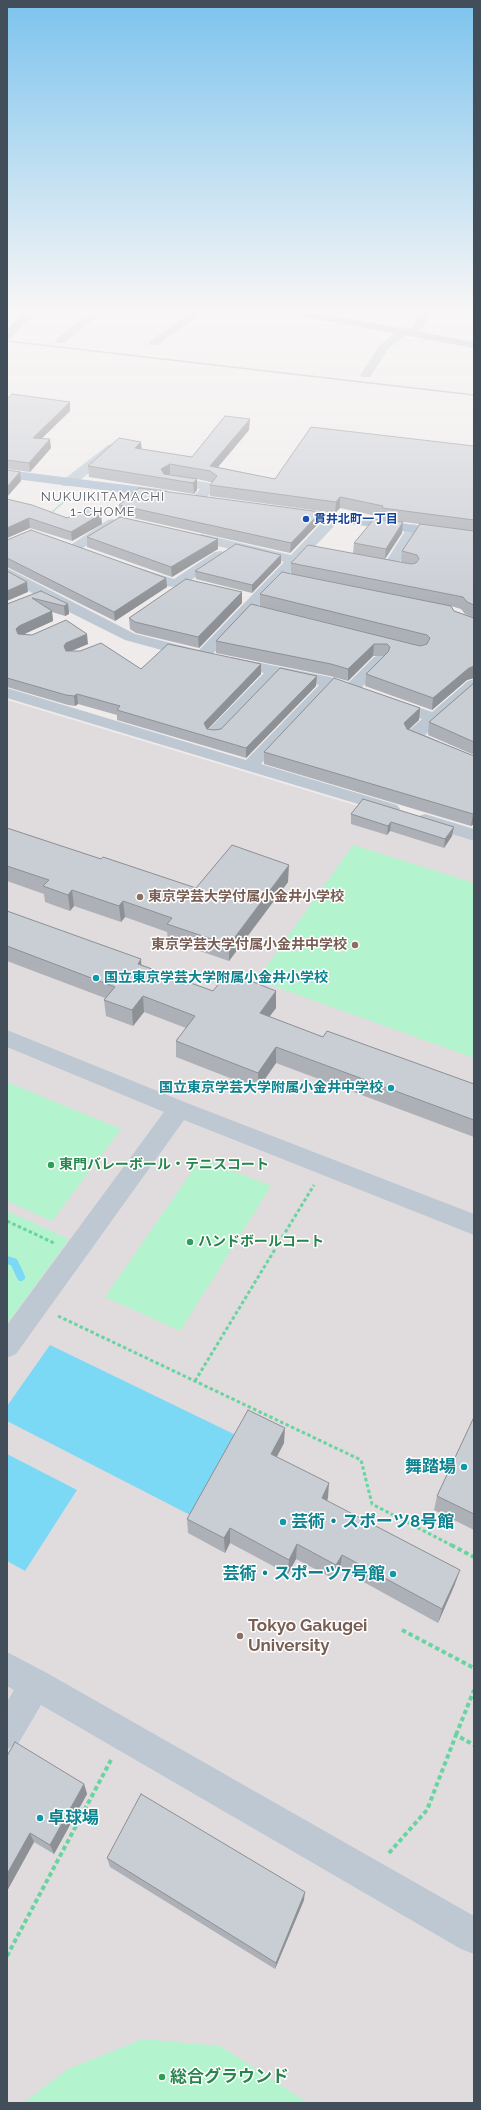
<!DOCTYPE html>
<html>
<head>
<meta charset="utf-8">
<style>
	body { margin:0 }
	#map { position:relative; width:481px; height:2110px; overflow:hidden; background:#efebeb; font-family:Raleway,sans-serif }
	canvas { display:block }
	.frame { position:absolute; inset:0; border:8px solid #424f5b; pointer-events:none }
</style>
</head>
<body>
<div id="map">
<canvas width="481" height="2110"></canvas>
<div class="frame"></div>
</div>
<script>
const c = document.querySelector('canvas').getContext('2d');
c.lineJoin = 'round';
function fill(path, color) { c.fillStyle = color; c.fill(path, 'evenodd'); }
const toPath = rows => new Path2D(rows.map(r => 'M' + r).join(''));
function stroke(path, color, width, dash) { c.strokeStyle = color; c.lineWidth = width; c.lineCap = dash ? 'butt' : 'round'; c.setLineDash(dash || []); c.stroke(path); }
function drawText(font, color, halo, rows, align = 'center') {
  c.font = font + ' Raleway,"Noto Sans JP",sans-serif'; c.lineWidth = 3; c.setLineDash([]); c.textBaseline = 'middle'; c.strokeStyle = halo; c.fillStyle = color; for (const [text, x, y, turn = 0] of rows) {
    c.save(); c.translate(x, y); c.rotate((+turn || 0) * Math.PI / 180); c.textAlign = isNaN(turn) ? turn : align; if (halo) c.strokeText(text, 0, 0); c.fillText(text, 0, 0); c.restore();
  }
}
fill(toPath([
	[7,700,474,841,474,2103,7,2103]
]), '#e0dcdd');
fill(toPath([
	[353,845,474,883,474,1058,257,980],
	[7,1082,121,1129,52,1221,7,1201],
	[201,1158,271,1186,180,1331,105,1297],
	[7,1211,69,1239,7,1324],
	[143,2039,220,2046,308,2103,23,2103,68,2069]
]), '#b3f3cd');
fill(toPath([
	[50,1345,242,1438,196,1518,7,1421,7,1406],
	[7,1454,77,1490,25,1571,7,1561]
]), '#7bd9f5');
stroke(toPath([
	[7,1260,14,1262,21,1277]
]), '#7bd9f5', 8);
stroke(toPath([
	[51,513,67,499]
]), '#68d4a1', 1.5, [1.5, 1]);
stroke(toPath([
	[7,1221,54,1243],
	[58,1316,361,1460,372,1504,453,1546],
	[195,1381,314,1185]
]), '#68d4a1', 3, [3.5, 2.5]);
stroke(toPath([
	[451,1545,474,1557],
	[402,1630,474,1668],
	[456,1735,474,1690],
	[389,1853,427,1810,456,1735,474,1745],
	[7,1956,111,1760]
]), '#68d4a1', 4, [4.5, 3]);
fill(toPath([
	[7,314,16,314,7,320,7,314],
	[88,314,100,314,64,343,56,343,55,341,56,339,88,314],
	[188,314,201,314,158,345,150,345,149,343,150,341,188,314],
	[421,314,432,314,416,335,412,336,407,334,388,349,370,377,362,377,360,375,380,345,400,329,404,328,409,330,421,314],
	[112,444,118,448,116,451,73,486,63,486,61,483,63,480,108,445,112,444],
	[170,476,209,483,216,487,203,502,198,503,191,499,200,489,165,483,163,480,170,476],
	[334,514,341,518,339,521,208,659,202,661,125,640,37,596,7,578,7,568,135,634,199,650,284,562,197,541,195,538,197,535,202,534,291,555,329,515,334,514],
	[113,519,120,523,118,526,78,551,73,552,68,551,66,548,108,520,113,519],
	[414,524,421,528,397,566,395,569,385,569,383,566,407,528,414,524],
	[220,551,225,552,227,555,225,558,182,586,177,587,165,586,134,575,132,572,134,569,139,568,174,579,215,552,220,551],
	[380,655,386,657,388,660,362,687,365,691,363,694,357,696,333,688,261,764,397,805,400,809,397,813,391,814,7,698,7,688,246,760,319,685,279,676,220,738,214,739,208,738,205,734,208,730,264,673,225,665,223,662,225,659,231,657,330,677,348,683,374,657,380,655],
	[474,679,474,692,425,735,474,757,474,768,407,740,404,736,407,732,422,719,386,707,384,703,386,699,392,698,432,712,468,681,474,679],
	[425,814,474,829,474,841,419,824,416,820,419,816,425,814],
	[7,1030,187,1103,474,1214,474,1235,184,1120,16,1354,7,1358,7,1325,164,1112,7,1047,7,1030],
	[7,1652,47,1673,474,1916,474,1954,461,1949,41,1705,18,1744,7,1749,7,1702,14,1690,7,1686,7,1652]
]), '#bdc8d3');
fill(toPath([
	[23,314,34,314,11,338,7,339,7,330,23,314],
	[301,314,325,314,474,342,474,348,306,317,301,314],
	[7,470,166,490,173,494,166,498,7,478,7,470],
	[291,508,474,533,474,541,286,515,284,512,291,508]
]), '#a7bace');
stroke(toPath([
	[7,341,474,395]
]), '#adb0b7', 1.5);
fill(toPath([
	[7,399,70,402,70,411,42,438,51,448,30,472,7,469],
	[249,430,218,467,275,479,474,446,474,678,467,680,432,710,365,686,366,674,385,656,373,656,348,681,330,676,216,653,216,641,251,604,421,645,260,606,260,594,291,574,291,563,353,553,354,543,403,522,402,533,385,559,401,562,402,551,419,524,381,519,381,517,340,508,335,513,210,496,210,485,212,483,210,482,197,479,197,490,194,494,89,477,88,466,142,449,192,457],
	[451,606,461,609,465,614,473,617,454,611],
	[7,499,67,518,101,514,102,524,72,541,30,528,7,538],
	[119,505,321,512,320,522,290,553,120,515],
	[87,537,218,549,172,577,87,547],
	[7,540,166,578,167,587,115,621,7,567],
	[281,563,252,593,196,579,195,571],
	[41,591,68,604,69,614,65,616,52,612,53,621,24,634,88,644,71,651,141,669,261,674,208,729,214,730,221,729,316,686,246,758,117,720,117,715,78,704,75,706,68,705,7,687,7,604],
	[242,592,242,603,199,648,136,633,130,629,129,618],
	[474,683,474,755,428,735,429,722],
	[420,708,419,720,409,729,474,756,474,824,471,826,264,764,264,752],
	[363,799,452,836,444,848,390,831,387,835,351,824,351,814],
	[7,828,101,859,196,888,288,882,229,961,168,940,167,932,125,917,121,922,74,906,70,911,45,902,44,894,7,881],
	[7,911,142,965,213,991,276,1008,269,1017,323,1037,474,1084,474,1137,276,1063,258,1089,176,1057,176,1041,186,1028,144,1012,133,1026,106,1016,104,1000,105,998,7,961],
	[474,1417,474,1530,434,1510,437,1496],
	[284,1443,277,1457,328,1498,327,1501,455,1584,438,1623,340,1569,334,1579,296,1559,288,1574,230,1543,225,1553,188,1533,187,1519],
	[7,1756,84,1784,87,1794,54,1854,34,1842,7,1891],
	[107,1858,304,1900,275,1969,110,1867]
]), '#adb0b6');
fill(toPath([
	[70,402,70,411,34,446,33,438],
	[250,419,249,430,213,473,210,466],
	[50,439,51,448,30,472,29,463],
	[141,442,142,452,135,448],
	[170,464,170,475,164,478,161,469],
	[20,472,21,481,7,497,7,487],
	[197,479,197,490,194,494,193,483],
	[340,497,340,508,335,513,336,502],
	[321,512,320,522,290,553,291,543],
	[101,514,102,524,72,541,71,532],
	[29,518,30,528,7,538,7,528],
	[403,522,402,533,385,559,386,549],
	[218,539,218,549,172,577,171,567],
	[281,555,281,563,252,593,252,585],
	[166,578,167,587,115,621,114,612],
	[27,582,28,592,7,601,7,591],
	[242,592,242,603,199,648,198,637],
	[68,604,69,614,65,616,64,606],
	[52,611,53,621,20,636,18,639,16,629,19,626],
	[87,634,88,644,67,653,65,656,64,646,66,643],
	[374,644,373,656,348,681,348,669],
	[261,664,261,674,204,733,204,723],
	[474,666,474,678,467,680,432,710,433,698,469,668],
	[317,676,316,686,246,758,246,748],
	[77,694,78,704,75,706,74,696],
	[420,708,419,720,403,735,404,723],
	[474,813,474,824,471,826,473,814],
	[391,822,390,831,387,835,388,826],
	[454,827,452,836,444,848,445,839],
	[289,865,288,882,229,961,229,945],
	[72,890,74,906,70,911,68,895],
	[123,901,125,917,121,922,119,906],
	[141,959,142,976,138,964],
	[276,991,276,1008,260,1029,260,1013],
	[143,996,144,1012,133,1026,132,1010],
	[276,1047,276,1063,258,1089,258,1073],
	[285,1428,284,1443,270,1469,271,1454],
	[329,1483,328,1498,320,1513,322,1498],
	[230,1528,230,1543,225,1553,224,1538],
	[297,1544,296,1559,288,1574,289,1560],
	[342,1555,340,1569,334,1579,336,1565],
	[460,1570,455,1584,438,1623,442,1609],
	[84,1784,87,1794,54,1854,50,1845],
	[30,1833,34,1842,7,1891,7,1874],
	[305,1892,304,1900,275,1969,276,1963]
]), '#8d9094');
const building = toPath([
	[12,394,70,402,33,438,50,439,29,463,7,460,7,399,12,394],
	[225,416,250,419,210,466,275,479,311,427,474,446,474,520,382,508,383,506,340,497,336,502,210,485,217,476,210,471,170,464,161,469,164,474,197,479,193,483,88,466,119,438,141,442,135,448,192,457,225,416],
	[7,470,20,472,7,487,7,470],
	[139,488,321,512,291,543,119,505,139,488],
	[7,499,32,505,67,518,90,508,101,514,71,532,29,518,7,528,7,499],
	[120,517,218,539,171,567,87,537,120,517],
	[374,519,403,522,386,549,354,543,374,519],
	[420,524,474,531,474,605,467,602,463,597,291,563,308,545,411,564,416,563,419,559,417,555,402,551,420,524],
	[31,530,166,578,114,612,7,558,7,540,31,530],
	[236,544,281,555,252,585,195,571,236,544],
	[7,571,27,582,7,591,7,571],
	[282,572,451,606,454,611,474,618,474,666,469,668,433,698,366,674,388,652,390,647,387,644,374,644,348,669,331,664,216,641,251,604,420,646,427,644,430,638,427,635,260,594,282,572],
	[186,579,242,592,198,637,135,622,129,618,186,579],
	[41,591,68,604,64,606,32,598,52,611,19,626,16,629,18,634,32,635,66,620,87,634,66,643,64,646,66,651,80,651,101,643,141,669,168,644,261,664,204,723,207,729,214,730,221,729,280,668,317,676,246,748,117,710,120,706,77,694,74,696,66,695,7,678,7,604,41,591],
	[334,678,420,708,404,723,407,729,474,756,474,813,473,814,264,752,334,678],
	[474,683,474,742,429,722,474,683],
	[363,799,454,827,445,839,391,822,388,826,351,814,363,799],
	[7,828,101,859,103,857,196,888,232,845,289,865,229,945,167,924,172,918,123,901,119,906,72,890,68,895,43,886,49,880,7,866,7,828],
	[7,911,141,959,138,964,213,991,228,972,276,991,260,1013,323,1037,327,1031,474,1084,474,1120,276,1047,258,1073,176,1041,195,1016,143,996,132,1010,104,1000,115,987,7,946,7,911],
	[248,1410,285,1428,271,1454,329,1483,322,1498,460,1570,442,1609,342,1555,336,1565,297,1544,289,1560,230,1528,224,1538,187,1519,248,1410],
	[474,1417,474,1514,437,1496,474,1417],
	[15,1742,84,1784,50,1845,30,1833,7,1874,7,1756,15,1742],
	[141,1794,305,1892,276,1963,107,1858,141,1794]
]);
fill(building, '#c9cdd4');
stroke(building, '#8d9094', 1);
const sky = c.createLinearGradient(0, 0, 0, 610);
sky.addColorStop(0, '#7cc3ed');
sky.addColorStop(0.51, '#f8f6f6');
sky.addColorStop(1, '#f8f6f600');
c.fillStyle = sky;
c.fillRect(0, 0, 481, 610);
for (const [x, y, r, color] of [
	[306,519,4,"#1a4fb4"],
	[140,897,4,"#8d6e63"],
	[355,945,4,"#8d6e63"],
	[96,978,4,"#0f9aa8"],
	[391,1088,4,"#0f9aa8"],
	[51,1165,4,"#2e9e5b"],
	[190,1242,4,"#2e9e5b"],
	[464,1467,4,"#0f9aa8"],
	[283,1522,4,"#0f9aa8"],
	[393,1574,4,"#0f9aa8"],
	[240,1636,4,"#8d6e63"],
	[40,1818,4,"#0f9aa8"],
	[162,2077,4,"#2e9e5b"]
]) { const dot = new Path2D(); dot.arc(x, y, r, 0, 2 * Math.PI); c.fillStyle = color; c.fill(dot); stroke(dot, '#fff', 1.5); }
drawText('bold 12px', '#164399', '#fff', [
	["貫井北町一丁目",314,519]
], 'left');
c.letterSpacing = '1px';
drawText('13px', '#575c61', '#fff', [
	["NUKUIKITAMACHI",103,497],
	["1-CHOME",103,512]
]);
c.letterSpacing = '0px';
drawText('bold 14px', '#785e54', '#fff', [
	["東京学芸大学付属小金井小学校",148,897],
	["東京学芸大学付属小金井中学校",347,945,"right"]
], 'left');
drawText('bold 14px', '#0d838f', '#fff', [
	["国立東京学芸大学附属小金井小学校",104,978],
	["国立東京学芸大学附属小金井中学校",383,1088,"right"]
], 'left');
drawText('bold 14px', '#27864d', '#fff', [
	["東門バレーボール・テニスコート",59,1165],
	["ハンドボールコート",198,1242]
], 'left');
drawText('bold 17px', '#0d838f', '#fff', [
	["舞踏場",456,1467],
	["芸術・スポーツ8号館",291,1522,"left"],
	["芸術・スポーツ7号館",385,1574],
	["卓球場",48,1818,"left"]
], 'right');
drawText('bold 17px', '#785e54', '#fff', [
	["Tokyo Gakugei",248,1626],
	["University",248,1646]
], 'left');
drawText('bold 17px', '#27864d', '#fff', [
	["総合グラウンド",170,2077]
], 'left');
</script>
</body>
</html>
